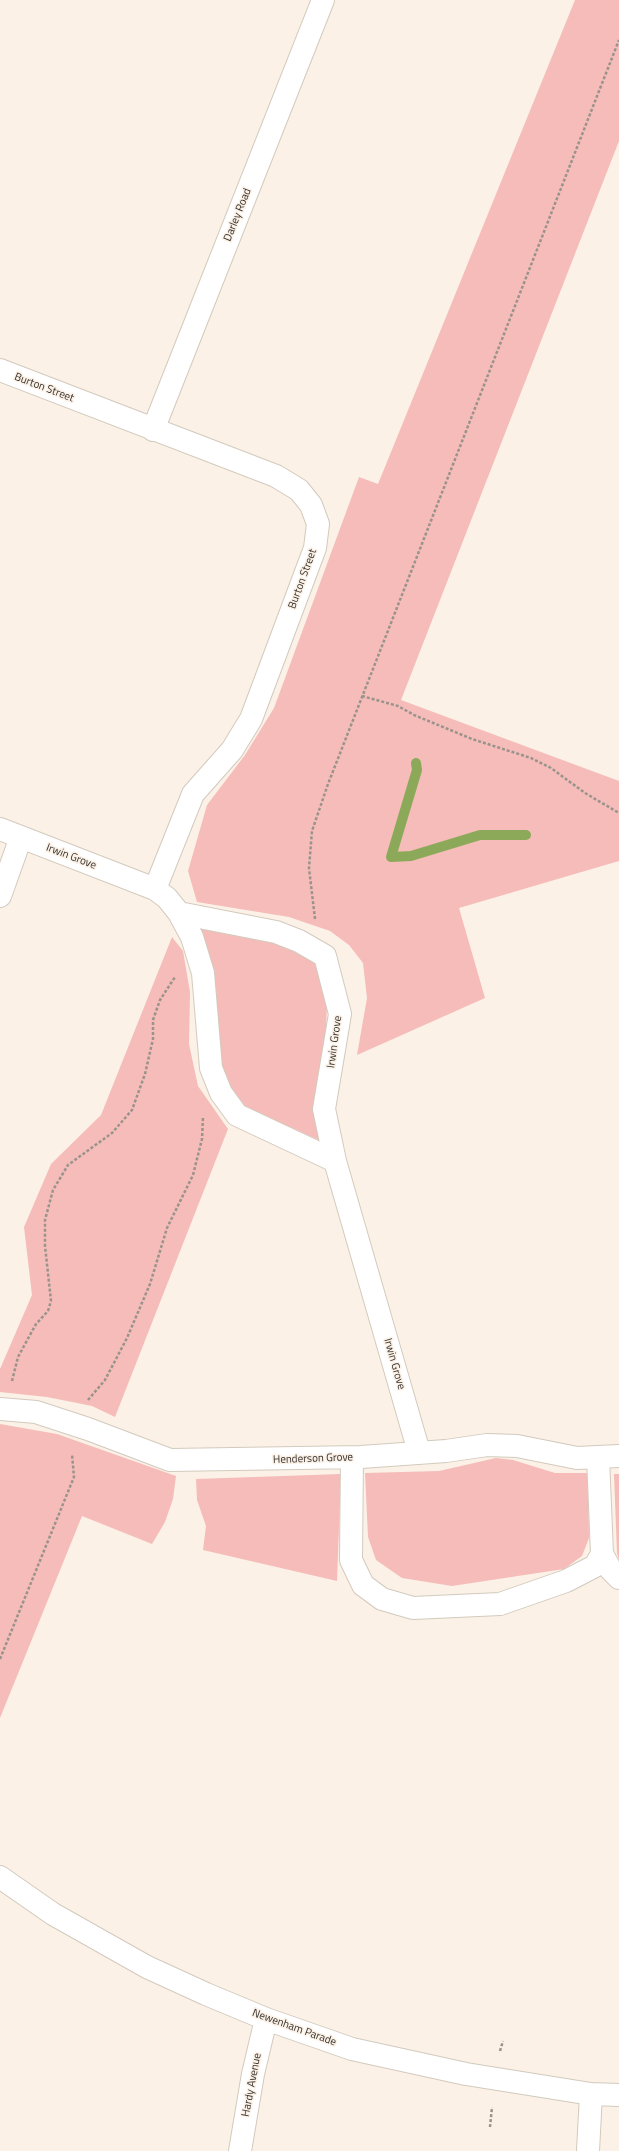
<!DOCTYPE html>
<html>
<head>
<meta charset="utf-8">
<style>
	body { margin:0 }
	canvas { display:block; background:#fbf1e6 }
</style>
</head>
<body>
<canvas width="619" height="2151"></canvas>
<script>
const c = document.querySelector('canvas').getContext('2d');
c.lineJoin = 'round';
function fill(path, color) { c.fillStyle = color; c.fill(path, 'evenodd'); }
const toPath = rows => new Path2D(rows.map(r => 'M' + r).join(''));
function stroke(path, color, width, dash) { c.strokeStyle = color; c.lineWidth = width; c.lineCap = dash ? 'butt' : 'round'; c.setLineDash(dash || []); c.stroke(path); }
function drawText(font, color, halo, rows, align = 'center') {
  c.font = font + ' "Titillium Web",sans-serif'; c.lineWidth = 3; c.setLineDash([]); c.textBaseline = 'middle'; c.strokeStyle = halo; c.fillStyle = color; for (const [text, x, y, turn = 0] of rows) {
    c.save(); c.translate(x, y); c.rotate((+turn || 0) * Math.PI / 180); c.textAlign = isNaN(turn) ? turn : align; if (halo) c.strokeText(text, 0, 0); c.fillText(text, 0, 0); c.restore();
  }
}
fill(toPath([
	[575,0,619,0,619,141,401,700,619,781,619,861,459,908,485,998,357,1055,367,998,363,963,349,945,330,931,289,917,197,902,188,871,207,805,245,755,274,708,359,477,378,484],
	[197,925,291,946,318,965,327,1005,326,1029,314,1103,323,1142,245,1107,229,1088,218,1052,215,985],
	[172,937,183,951,190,992,189,1044,198,1086,228,1129,115,1417,92,1406,47,1397,0,1392,0,1369,32,1295,24,1227,51,1164,101,1115],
	[0,1424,57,1434,176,1476,173,1499,165,1522,152,1544,82,1516,0,1718],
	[496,1458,513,1460,555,1473,588,1473,589,1538,582,1556,564,1569,452,1586,402,1578,376,1560,368,1537,365,1473,439,1471],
	[341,1474,337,1581,203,1550,206,1526,197,1500,196,1479],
	[614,1474,619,1474,619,1560,617,1553]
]), '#f6bcba');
stroke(toPath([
	[416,763,417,770,391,857,411,856,480,835,526,835]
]), '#8ca95a', 10);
const minor = toPath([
	[0,370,276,476,299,490,311,505,318,524,315,548,251,719,232,750,193,794,155,889],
	[153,430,323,0],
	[0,829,155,889,167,898,179,913,192,937,203,973,211,1068,221,1093,237,1115,335,1161],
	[0,896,21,837],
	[179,913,276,932,299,941,325,956,340,1014,324,1109,335,1161,419,1452],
	[0,1409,36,1412,88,1429,170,1460,361,1457,446,1451,487,1445,517,1446,577,1458,619,1456],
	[352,1458,351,1560,363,1585,382,1599,413,1608,500,1604,566,1581,595,1566,602,1554,598,1457],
	[602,1554,611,1570,619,1578],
	[0,1877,53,1914,147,1967,206,1994,266,2019,352,2049,466,2074,591,2094,619,2095],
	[240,2151,253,2074,266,2019],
	[588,2151,591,2094]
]);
stroke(minor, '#d3cabe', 24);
stroke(toPath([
	[362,696,398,706,414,715,472,739,531,758,551,768,585,793,619,813],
	[315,919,309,868,312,831,328,784,619,40],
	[12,1381,18,1357,36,1324,48,1311,51,1301,45,1246,45,1220,53,1190,68,1165,112,1133,132,1110,145,1074,153,1039,153,1020,160,1000,175,977],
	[88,1400,105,1380,127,1338,150,1284,167,1228,193,1175,202,1139,203,1117],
	[0,1659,74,1477,72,1454],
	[500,2051,503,2041],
	[490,2127,492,2107]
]), '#9a938b', 2.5, [3, 2]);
stroke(minor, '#fff', 22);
drawText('11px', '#34302c', '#fbf1e6', [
	["Darley Road",238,215,-68],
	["Burton Street",44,388,21],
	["Burton Street",303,579,-70],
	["Irwin Grove",71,857,21],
	["Irwin Grove",335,1042,-82],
	["Irwin Grove",394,1364,74],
	["Henderson Grove",313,1459,-2],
	["Newenham Parade",294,2028,20],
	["Hardy Avenue",252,2085,-79]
]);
</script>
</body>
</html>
